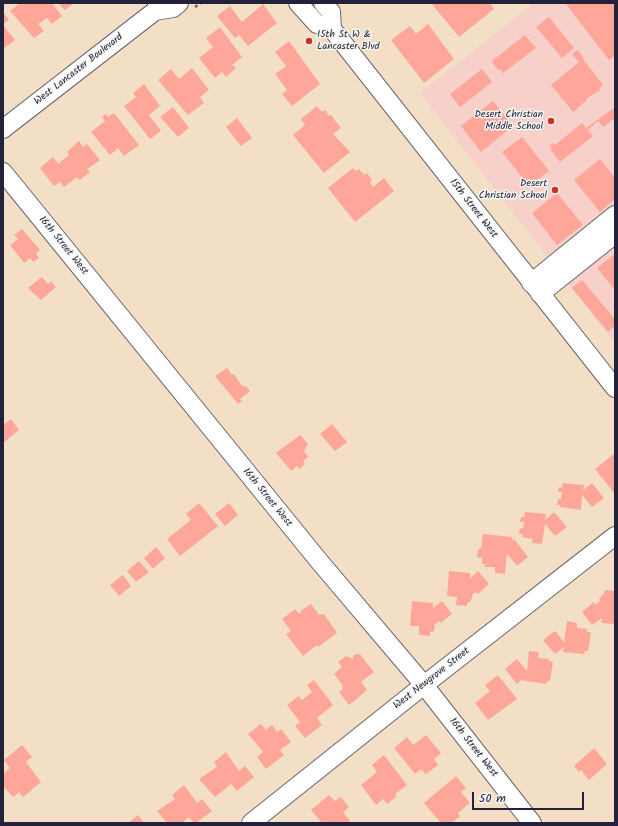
<!DOCTYPE html>
<html>
<head>
<meta charset="utf-8">
<style>
	body { margin:0 }
	#map { position:relative; width:618px; height:826px; overflow:hidden; background:#f3dfc5; font-family:Kalam,sans-serif }
	canvas { display:block }
	.frame { position:absolute; inset:0; border:4px solid #22223b; pointer-events:none }
	.scale { position:absolute; left:472px; top:792px; width:112px; height:18px; box-sizing:border-box; border:2px solid #22223b; border-top:0; padding-left:5px; font-size:12px; line-height:14px; white-space:nowrap; color:#22223b; -webkit-text-stroke:3px #f6f6f2; paint-order:stroke }
</style>
</head>
<body>
<div id="map">
<canvas width="618" height="826"></canvas>
<div class="frame"></div>
<div class="scale">50 m</div>
</div>
<script>
const c = document.querySelector('canvas').getContext('2d');
c.lineJoin = 'round';
function fill(path, color) { c.fillStyle = color; c.fill(path, 'evenodd'); }
const toPath = rows => new Path2D(rows.map(r => 'M' + r).join(''));
function stroke(path, color, width, dash) { c.strokeStyle = color; c.lineWidth = width; c.lineCap = dash ? 'butt' : 'round'; c.setLineDash(dash || []); c.stroke(path); }
function drawText(font, color, halo, rows, align = 'center') {
  c.font = font + ' Kalam,sans-serif'; c.lineWidth = 3; c.setLineDash([]); c.textBaseline = 'middle'; c.strokeStyle = halo; c.fillStyle = color; for (const [text, x, y, turn = 0] of rows) {
    c.save(); c.translate(x, y); c.rotate((+turn || 0) * Math.PI / 180); c.textAlign = isNaN(turn) ? turn : align; if (halo) c.strokeText(text, 0, 0); c.fillText(text, 0, 0); c.restore();
  }
}
fill(toPath([
	[534,3,615,3,615,344,420,93]
]), '#f7d0c9');
fill(toPath([
	[20,3,52,3,62,16,52,24,47,18,38,24,44,31,34,38,10,11],
	[58,3,74,3,65,10],
	[431,3,490,3,494,9,459,37],
	[565,3,615,3,615,55,609,60],
	[263,4,277,23,248,46,239,35,235,38,217,16,230,6,242,22],
	[3,12,9,20,3,24],
	[549,17,574,48,562,58,536,27],
	[428,24,454,59,424,83,391,40,410,26,416,34],
	[3,25,15,40,3,49],
	[220,27,242,57,232,65,236,68,226,77,222,72,215,78,199,58,213,47,206,38],
	[525,35,536,48,503,73,500,69,499,71,492,62,493,60],
	[289,41,320,84,292,106,282,94,287,90,275,74,286,66,275,52],
	[578,50,584,58,583,59,603,85,599,89,600,90,586,99,587,100,573,112,551,85,579,62,572,54],
	[192,68,209,90,200,97,204,103,188,115,158,80,171,69,179,79],
	[482,69,492,82,460,107,450,94],
	[144,84,160,106,149,115,161,131,150,139,124,106,136,97,133,93],
	[493,101,513,126,481,152,461,126],
	[317,106,322,112,325,110,329,116,331,115,341,128,333,134,350,152,324,173,293,135,305,125,301,119],
	[173,107,189,128,178,137,160,117],
	[615,107,615,118,603,127,598,121,588,130,593,136,560,162,550,149,552,148,550,145,553,143,555,145,582,123,586,128],
	[114,113,139,145,124,156,118,148,110,155,91,132,105,121,102,117,106,114,108,117],
	[237,118,252,138,241,146,226,127],
	[522,137,549,171,529,186,502,152],
	[79,141,83,147,87,144,100,160,87,169,90,172,80,180,77,177,64,187,60,182,54,186,40,168,53,157,58,164,69,155,67,152],
	[600,159,615,178,615,199,600,212,574,180],
	[353,168,355,171,359,169,364,175,367,173,372,180,370,182,373,187,384,178,394,191,355,222,328,188],
	[557,193,583,225,557,245,532,213],
	[22,229,40,250,36,253,39,258,33,262,30,258,24,263,10,245,18,239,14,235],
	[615,254,615,290,597,268],
	[42,277,48,284,51,281,56,287,41,300,28,288],
	[582,280,615,319,615,326,608,332,572,288],
	[227,368,232,375,234,374,241,385,244,386,242,387,246,386,250,391,240,399,242,401,238,404,215,376],
	[11,419,19,430,3,443,3,425],
	[332,424,347,442,335,451,320,434],
	[300,435,308,444,304,451,308,457,303,461,305,464,299,469,297,466,291,471,276,453],
	[615,453,615,494,595,469],
	[563,483,584,485,583,490,592,483,604,498,592,507,582,495,581,510,560,507,560,505,557,505,558,499,561,499,562,492,558,492,559,487,562,488],
	[199,503,218,526,180,556,167,539,191,520,186,514],
	[229,503,238,515,225,526,215,514],
	[525,512,546,514,545,520,554,512,567,527,555,536,545,524,542,544,532,543,533,539,522,537,523,534,519,534,520,528,523,529,524,522,520,522,521,517,524,517],
	[483,534,512,537,512,541,514,539,528,557,517,566,507,554,505,574,495,573,495,567,484,567,485,564,482,564,482,558,477,557,478,550,481,548],
	[156,547,165,558,153,569,144,558],
	[139,561,149,572,136,582,127,571],
	[449,571,470,573,470,579,478,571,489,584,478,594,476,592,472,595,472,598,470,602,467,603,467,606,456,605,457,597,447,596],
	[123,575,131,586,119,596,110,585],
	[605,590,615,591,615,624,601,623,602,618,592,625,582,612,594,602,595,605,600,601,599,599,604,593],
	[412,601,433,603,433,608,442,601,452,614,441,623,439,621,434,625,435,627,433,632,430,632,430,636,419,635,419,626,410,626],
	[311,604,319,615,324,614,337,633,318,647,317,645,303,656,286,634,291,631,282,619,295,609,299,614,303,609],
	[567,621,577,623,577,628,587,629,587,632,591,632,588,651,585,651,584,654,563,652,564,647,555,654,543,640,555,631,564,642],
	[529,651,539,652,538,658,549,659,549,661,553,662,550,681,547,681,546,684,521,680,517,684,505,669,517,659,527,671],
	[356,654,360,654,374,672,361,682,367,690,349,705,339,692,343,689,342,687,343,686,334,674,342,667,338,662,346,656,353,659,353,656],
	[498,675,517,699,488,720,475,703,490,691,485,685],
	[314,680,333,705,317,718,322,725,305,738,295,726,300,722,287,705,299,696,302,700,312,692,307,685],
	[261,724,266,730,272,725,277,732,281,729,291,742,280,750,284,755,266,769,257,757,263,752,248,734],
	[426,735,441,753,434,759,438,765,426,774,421,769,415,774,394,748,407,737,413,745],
	[22,745,32,757,26,762,41,782,23,797,19,792,13,797,3,786,3,774,10,768,4,760],
	[593,749,595,749,607,764,589,780,581,770,579,772,574,766],
	[226,752,239,771,245,766,254,777,237,791,231,784,215,797,199,779,217,767,214,762],
	[384,755,407,785,395,794,397,796,387,804,383,799,376,805,361,785,377,772,372,765],
	[456,776,466,788,461,792,470,803,458,813,460,816,452,823,441,823,424,803],
	[184,785,197,803,202,799,212,811,196,823,194,823,189,817,182,823,167,823,157,811,175,799,172,795],
	[329,795,335,801,341,797,349,807,343,812,350,821,348,823,322,823,311,810],
	[138,815,144,823,128,823]
]), '#fea699');
const minor = toPath([
	[298,3,317,24,332,29,615,388],
	[323,3,331,12,332,29],
	[155,11,173,8,179,3],
	[3,129,155,11,159,3],
	[3,172,319,561,424,685,532,823],
	[531,283,615,215],
	[540,294,615,234],
	[251,823,424,685,615,536]
]);
stroke(minor, '#6b646b', 20);
stroke(toPath([
	[195,7,201,3]
]), '#6b646b', 2.5, [3, 3]);
stroke(minor, '#fff', 18);
for (const [x, y, r, color] of [
	[309,41,4,"#c8321e"],
	[551,121,4,"#c8321e"],
	[555,190,4,"#c8321e"]
]) { const dot = new Path2D(); dot.arc(x, y, r, 0, 2 * Math.PI); c.fillStyle = color; c.fill(dot); stroke(dot, '#f6f6f2', 1.5); }
drawText('10px', '#22223b', '#f6f6f2', [
	["15th St W &",317,35,"left"],
	["Lancaster Blvd",317,47,"left"],
	["Desert Christian",543,115],
	["Middle School",543,127],
	["Desert",547,184],
	["Christian School",547,196]
], 'right');
drawText('10px', '#22223b', '#f6f6f2', [
	["West Lancaster Boulevard",79,70,-38],
	["15th Street West",473,209,52],
	["16th Street West",63,246,51],
	["16th Street West",267,498,51],
	["West Newgrove Street",432,679,-38],
	["16th Street West",473,748,52]
]);
</script>
</body>
</html>
